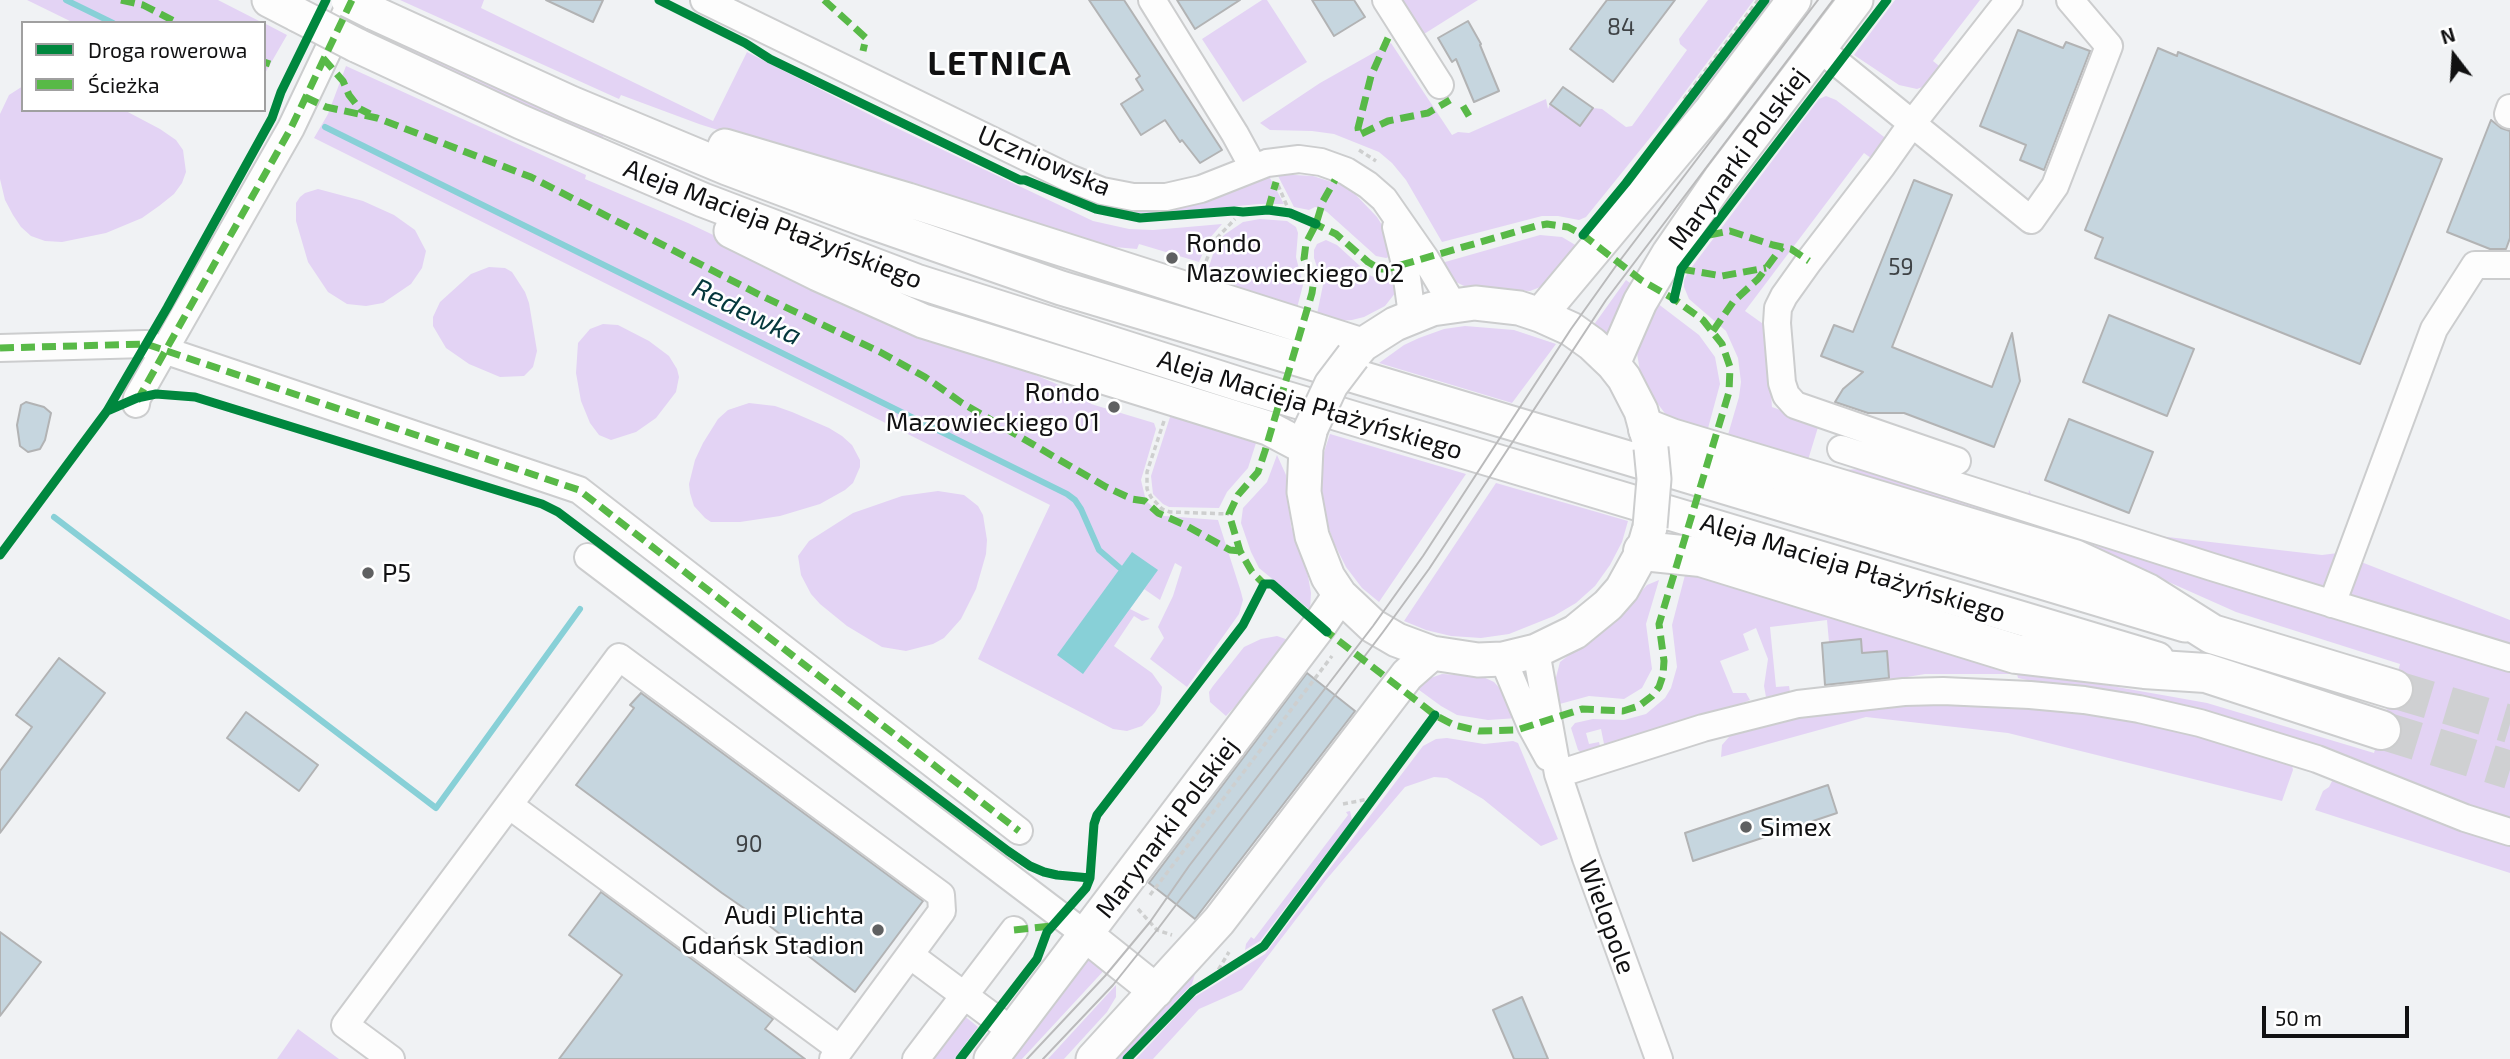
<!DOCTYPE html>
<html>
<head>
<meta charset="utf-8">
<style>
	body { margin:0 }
	#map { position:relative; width:2510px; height:1059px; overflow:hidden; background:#f0f2f4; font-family:"Exo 2",sans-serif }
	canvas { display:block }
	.legend { position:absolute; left:21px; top:21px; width:245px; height:91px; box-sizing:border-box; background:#fff; border:2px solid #a0a0a0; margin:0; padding:9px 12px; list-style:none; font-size:21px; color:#111112 }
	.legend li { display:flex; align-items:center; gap:14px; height:35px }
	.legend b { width:35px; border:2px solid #a0a0a0 }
	.north { position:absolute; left:2419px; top:21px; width:70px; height:70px; -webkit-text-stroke:5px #fff; paint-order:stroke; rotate:343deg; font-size:19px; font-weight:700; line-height:28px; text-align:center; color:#111112 }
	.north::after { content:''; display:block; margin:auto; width:24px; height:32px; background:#111112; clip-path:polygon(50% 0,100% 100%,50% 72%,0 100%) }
	.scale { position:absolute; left:2262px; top:1006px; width:147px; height:32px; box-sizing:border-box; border:4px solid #111112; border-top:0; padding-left:9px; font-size:21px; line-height:24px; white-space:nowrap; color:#111112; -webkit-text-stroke:5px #fff; paint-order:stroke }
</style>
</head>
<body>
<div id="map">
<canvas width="2510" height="1059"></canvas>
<ul class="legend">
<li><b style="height:9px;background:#00873e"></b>Droga rowerowa</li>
<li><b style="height:9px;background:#58b947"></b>Ścieżka</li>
</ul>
<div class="north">N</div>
<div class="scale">50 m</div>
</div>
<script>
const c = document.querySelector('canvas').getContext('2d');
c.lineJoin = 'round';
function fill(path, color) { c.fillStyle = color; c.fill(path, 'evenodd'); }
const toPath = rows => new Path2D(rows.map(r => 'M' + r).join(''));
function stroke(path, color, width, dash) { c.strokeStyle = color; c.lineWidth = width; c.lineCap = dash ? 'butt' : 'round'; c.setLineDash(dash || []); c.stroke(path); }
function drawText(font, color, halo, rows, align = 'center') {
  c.font = font + ' "Exo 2",sans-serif'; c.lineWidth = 5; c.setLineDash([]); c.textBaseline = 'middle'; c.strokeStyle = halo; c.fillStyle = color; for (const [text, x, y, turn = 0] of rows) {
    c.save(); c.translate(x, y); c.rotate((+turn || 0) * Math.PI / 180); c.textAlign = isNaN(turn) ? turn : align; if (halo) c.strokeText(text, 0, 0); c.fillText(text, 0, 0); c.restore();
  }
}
fill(toPath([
	[27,0,218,0,263,23,74,23],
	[400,0,484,0,481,8,713,121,747,52,886,123,1093,221,1129,229,1153,230,1222,224,1209,239,1199,262,1139,244,1137,249,1103,246,797,155,699,124,621,95,619,99],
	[1262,0,1267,0,1307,62,1243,102,1202,39],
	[1402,0,1478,0,1424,34],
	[1708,0,1754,0,1658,128,1586,217,1579,220,1558,216,1542,216,1442,242,1406,180,1392,163,1379,152,1334,134,1312,131,1270,130,1260,123,1320,83,1391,43,1452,135,1458,132,1469,133,1546,99,1548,109,1550,104,1579,126,1593,108,1602,109,1626,127,1632,126,1687,50,1680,44,1679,39],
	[1769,0,1781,0,1628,185,1661,144],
	[1895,0,1980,0,1933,61,1943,69,1925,86,1917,89,1899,85,1854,55],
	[264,23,287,35,264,75],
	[370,25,605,131,601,143,366,35],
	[346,66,586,175,585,179,688,223,945,345,1026,371,1092,399,1091,404,1154,423,1156,429,1141,480,1146,501,1164,516,1218,520,1241,592,1243,600,1239,614,1187,687,1150,659,1164,638,1158,627,1173,596,1182,567,1175,563,1160,600,1144,589,1158,570,1083,674,1130,609,1150,619,1142,621,1134,616,1114,646,1152,673,1162,687,1160,704,1155,712,1142,726,1127,731,1113,729,978,659,1050,505,314,138,328,114],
	[23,86,23,110,124,110,160,129,176,140,183,150,186,172,182,183,174,194,159,206,142,218,106,233,62,242,45,241,31,236,21,227,13,215,5,200,0,179,0,114,9,95],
	[1826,96,1836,100,1888,140,1875,161,1864,153,1745,311,1766,326,1772,407,1819,424,1808,460,1840,470,1883,468,2510,666,2510,822,2090,694,2018,678,2017,674,1925,674,1889,680,1887,651,1862,653,1860,639,1829,642,1827,620,1770,627,1776,687,1789,686,1790,692,1766,697,1764,686,1768,659,1756,628,1743,634,1749,650,1720,661,1733,693,1746,693,1750,700,1723,711,1605,749,1601,729,1586,733,1589,744,1599,742,1601,750,1583,754,1578,750,1571,728,1575,723,1593,719,1624,720,1646,714,1665,698,1671,688,1677,667,1672,625,1685,575,1702,575,2044,674,2207,703,2374,753,2400,664,2236,612,2117,559,1727,438,1739,397,1741,382,1738,358,1726,331,1689,299,1684,287,1684,280,1688,272,1819,99],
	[1277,174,1313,176,1341,185,1355,194,1377,217,1387,233,1395,255,1386,258,1376,256,1327,212,1320,208,1315,207,1309,210,1294,207],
	[1269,176,1284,204,1259,204,1154,214,1122,212,1109,209,1105,205,1148,211,1182,207],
	[318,189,363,201,394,215,415,230,426,251,422,268,411,284,383,303,366,306,347,304,328,292,308,262,296,221,296,203,300,197,305,193],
	[1260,219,1287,221,1296,227,1298,233,1296,257,1303,285,1297,308,1259,296,1207,273,1214,251,1224,235,1243,222],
	[1540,235,1562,237,1582,249,1548,284,1530,291,1468,288,1454,281,1438,264],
	[1326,240,1337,245,1371,276,1384,280,1398,277,1396,292,1385,306,1364,317,1352,320,1338,321,1317,314,1323,285,1314,258,1314,250,1317,244],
	[489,267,505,268,512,272,525,292,529,303,537,351,533,367,524,376,500,377,469,364,446,348,433,326,433,317,440,302,471,274],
	[1626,280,1637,288,1606,336,1604,332,1593,326],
	[1653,300,1699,335,1715,357,1720,384,1707,432,1667,416,1651,395,1640,372,1636,347],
	[603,324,618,325,649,341,669,356,677,369,679,377,676,392,656,418,636,432,611,440,599,435,590,423,581,401,576,373,578,343,590,329],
	[1465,326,1514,330,1556,344,1512,403,1379,363,1404,345,1419,338,1444,329],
	[749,403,775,406,792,412,829,428,842,436,852,445,860,460,860,467,853,483,845,490,820,504,780,516,740,522,711,522,705,518,694,506,690,493,689,484,695,460,703,443,718,419,728,410],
	[1170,417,1181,418,1248,438,1256,443,1248,468,1227,492,1219,508,1169,507,1163,504,1153,494,1151,476],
	[1330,434,1466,474,1379,602,1362,588,1346,567,1334,543,1326,520,1322,496,1321,473,1324,452],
	[1277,455,1286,475,1291,526,1308,576,1311,593,1310,610,1259,568,1251,552,1241,523,1243,508,1267,482],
	[1496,483,1628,521,1622,542,1610,565,1595,586,1576,603,1554,616,1509,634,1481,638,1451,636,1426,630,1404,621],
	[2029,490,2034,499,2159,536,2322,555,2338,553,2510,620,2510,649,2155,543,2032,501,2028,496],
	[938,491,964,495,978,506,983,515,987,540,986,554,976,589,961,619,944,638,933,644,906,651,882,647,847,626,820,604,811,594,801,575,798,556,809,541,853,513,902,496],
	[1659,580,1646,624,1652,669,1642,688,1624,699,1589,696,1556,705,1554,685,1560,662,1621,614,1647,585],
	[1277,636,1294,642,1278,662,1226,716,1210,702,1209,692,1213,686,1244,647,1261,639],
	[1442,674,1481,676,1494,682,1506,695,1518,718,1488,720,1457,715,1441,706,1415,687,1422,681],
	[1988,702,2155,721,2291,760,2293,770,2282,801,2008,733,1866,717,1721,757,1722,745,1735,730,1789,719,1899,704],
	[1447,738,1484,744,1513,741,1518,743,1558,839,1541,846,1483,799,1447,778,1434,777,1405,787,1326,880,1242,990,1199,1009,1153,1059,1136,1059,1193,998,1265,954,1423,746,1436,739],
	[2334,777,2510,842,2510,873,2315,810,2323,791,2329,787],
	[1350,811,1352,820,1260,941,1245,950,1246,944,1251,937,1254,939,1348,815,1346,812],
	[1084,955,1109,965,1022,1059,1006,1059],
	[1194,973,1195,974,1192,984,1122,1059,1108,1059],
	[1116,985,1116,997,1107,1012,1064,1059,1048,1059],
	[962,1014,978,1027,954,1059,928,1059],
	[298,1029,339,1059,277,1059]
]), '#e3d3f4');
fill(toPath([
	[1132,552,1158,570,1083,674,1057,655]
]), '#88d0d7');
stroke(toPath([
	[66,0,113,23],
	[325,127,1067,494,1075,500,1081,509,1099,550,1120,568],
	[54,517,436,808,580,609]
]), '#88d0d7', 6);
const building = toPath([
	[546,0,603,0,593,22,546,0],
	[1089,0,1124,0,1222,150,1200,163,1182,140,1180,142,1165,120,1141,135,1121,104,1143,90,1136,79,1140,76,1089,0],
	[1177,0,1240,0,1195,29,1177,0],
	[1312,0,1354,0,1365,17,1334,36,1312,0],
	[1607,0,1675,0,1613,82,1570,49,1607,0],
	[1468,21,1481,44,1480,45,1499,91,1474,102,1456,59,1452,62,1438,38,1468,21],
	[2018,30,2063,48,2066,42,2090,51,2044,170,2020,160,2026,145,1980,126,2018,30],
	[2158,48,2177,56,2178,52,2442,159,2360,364,2095,258,2103,238,2085,230,2158,48],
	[1563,87,1593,108,1580,126,1550,104,1563,87],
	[2491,120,2501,128,2510,131,2510,238,2506,249,2490,249,2447,232,2491,120],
	[1914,180,1952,195,1892,347,1992,387,2012,333,2020,381,1994,447,1904,413,1868,413,1835,402,1843,389,1863,372,1821,356,1834,325,1853,332,1914,180],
	[2109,315,2194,349,2167,416,2083,382,2109,315],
	[26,402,44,407,51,413,45,440,40,449,28,452,20,446,17,425,21,405,26,402],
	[2069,419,2153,452,2129,513,2045,480,2069,419],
	[1861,639,1862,653,1887,651,1889,678,1825,685,1822,643,1861,639],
	[59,658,105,693,0,833,0,771,32,727,16,715,59,658],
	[1307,673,1355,711,1195,919,1149,883,1307,673],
	[641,693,923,901,855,992,767,924,722,893,576,785,634,708,630,705,641,693],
	[246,712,318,765,299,791,227,738,246,712],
	[1828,785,1837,813,1693,861,1685,833,1828,785],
	[601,892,773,1019,765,1029,805,1059,559,1059,622,975,569,935,601,892],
	[0,932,41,962,0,1016,0,932],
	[1522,997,1548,1059,1514,1059,1493,1010,1522,997]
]);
fill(building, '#c6d6df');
stroke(building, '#b2b3b4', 2);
stroke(toPath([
	[2393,689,2510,724],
	[2381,730,2510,770]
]), '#cfd0d2', 38, [38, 19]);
const minor = toPath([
	[704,0,1069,178,1102,191,1133,197,1166,197,1201,189,1267,163,1299,159,1321,162,1346,171,1368,185,1384,199,1425,258,1453,305],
	[1152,0,1235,134,1253,167],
	[1386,0,1440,85],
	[1819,48,2031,220,2055,186,2109,46,2070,0],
	[2510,108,2508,114,2510,115],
	[1396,227,1405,264,1412,315],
	[0,348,146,344,579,490,1019,831],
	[136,404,137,398,291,128,352,0],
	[1841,449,2212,567,2510,658],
	[1957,461,1795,405,1786,395,1782,383,1777,323,1778,308,1784,296,1809,261,1882,166,1911,125,2009,0],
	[588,557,1086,935],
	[2332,604,2434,329,2475,265,2510,265],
	[1536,651,1558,774,1586,858,1659,1059],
	[1503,659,1531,726,1548,757],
	[1558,774,1703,728,1798,704,1904,692,1943,691,2030,695,2084,700,2139,709,2200,723,2317,759,2465,818,2510,832],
	[509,805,840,1049],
	[910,955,1012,1031],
	[391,1059,345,1025,619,657,941,895,942,911,833,1059],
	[916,1059,1014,930]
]);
const major = toPath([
	[269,0,298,15],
	[372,12,571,103,727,168,866,220,1061,288,2185,625],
	[356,45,521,122,703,200,916,281,1242,385,2157,659],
	[725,146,908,200,1362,345],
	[731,231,818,274,923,321,1268,428,1306,448],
	[1540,315,1712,109,1794,0],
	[1353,356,1362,345,1395,324,1432,309,1475,303,1519,308,1540,315,1571,329,1592,344,1613,364,1624,378,1641,411,1651,448],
	[1613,364,1640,302,1669,253,1720,179,1856,0],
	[1311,428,1306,448,1304,492,1312,536,1328,577,1340,595,1373,626,1397,640,1432,653,1478,660,1503,659,1536,651,1575,632,1608,605,1622,589,1643,551,1650,527],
	[1086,935,1156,991],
	[991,1059,1319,626,1340,595],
	[1093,1059,1219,921,1407,675,1432,653]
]);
const highway = toPath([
	[1648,429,1671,438,2074,559,2147,593,2212,634,2393,689],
	[1643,551,1701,557,2016,654,2144,669,2206,673,2381,730]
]);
stroke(minor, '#cccdce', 30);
stroke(major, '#cccdce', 37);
stroke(highway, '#cccdce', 42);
stroke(toPath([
	[1684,99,1758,0],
	[1359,150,1376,161],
	[1278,185,1290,213],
	[1203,269,1214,241,1235,219],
	[1164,421,1147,472,1147,489,1151,497,1162,509,1170,512,1229,514],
	[1343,804,1374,798],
	[1150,895,1332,656],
	[1138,909,1157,930,1172,935],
	[1214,977,1229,952]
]), '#cecfcf', 3.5, [5, 3.5]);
stroke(minor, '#fdfdfd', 26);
stroke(major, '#fdfdfd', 33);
stroke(highway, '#fdfdfd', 38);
stroke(toPath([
	[1027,1059,1105,976,1150,922,1189,866,1373,626,1423,556,1571,329,1618,263,1818,0],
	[1043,1059,1113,985,1157,930,1383,632,1429,569,1606,300,1833,0]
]), '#bababb', 2);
const majorBridge = toPath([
	[348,0,372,12],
	[298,15,356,45],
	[1311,428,1331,385,1353,356],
	[1650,527,1654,479,1651,448]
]);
stroke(majorBridge, '#cccdce', 37, []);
stroke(majorBridge, '#fdfdfd', 33);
stroke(toPath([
	[121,0,143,5,178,23],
	[824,0,866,38,863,51],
	[1388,38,1371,76,1358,128,1359,135,1388,121,1428,113,1450,100],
	[323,58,343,81,349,95,360,109,370,114],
	[264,62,270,64],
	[305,97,326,107,377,118,531,177,760,295,880,352,925,377,962,403,1106,487,1132,499,1145,501,1158,513,1185,525,1230,550,1240,551],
	[1463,106,1469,116],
	[1268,210,1276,182],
	[1311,222,1336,234,1368,262,1380,269,1387,269,1536,226,1547,224,1568,227,1583,235,1641,280,1674,299,1703,320,1722,344,1730,367,1729,392,1659,624,1664,661,1663,675,1659,687,1652,696,1639,706,1623,711,1582,709,1517,730,1479,731,1454,725,1435,715,1322,628],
	[1709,235,1730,231,1773,245,1791,249,1809,261],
	[1681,269,1722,276,1766,268],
	[1713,331,1733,302,1758,279,1782,247],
	[0,348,146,344,579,490,1019,831],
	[137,401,291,128,352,0],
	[1262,588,1264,584,1252,572,1240,551,1229,514,1238,495,1258,472,1265,451,1312,293,1313,286,1304,259,1306,243,1316,224,1323,201,1335,180],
	[1014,930,1052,926]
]), '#58b947', 7, [14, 7]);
stroke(toPath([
	[659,0,745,43,770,59,1020,180,1025,180,1096,209,1140,218,1234,211,1243,212,1268,210,1290,213,1316,224],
	[1583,235,1626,183,1765,0],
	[1674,299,1681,269,1887,0],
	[107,411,137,398,156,394,195,397,542,504,558,512,1008,851,1030,866,1044,872,1057,875,1090,878],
	[0,555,107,411,167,308,272,118,281,92,326,0],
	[960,1059,1037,959,1047,932,1086,888,1090,878,1094,824,1097,815,1243,625,1264,584,1272,584,1327,632],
	[1127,1059,1193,991,1264,946,1435,715]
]), '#00873e', 9);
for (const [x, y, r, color] of [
	[1172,258,7,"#5f6061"],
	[1114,407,7,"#5f6061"],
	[368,573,7,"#5f6061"],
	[1746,827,7,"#5f6061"],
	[878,930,7,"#5f6061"]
]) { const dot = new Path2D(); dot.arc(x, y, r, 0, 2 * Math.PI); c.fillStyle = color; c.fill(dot); stroke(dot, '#fff', 2.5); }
drawText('23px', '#3e4245', null, [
	["84",1621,27],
	["59",1901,267],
	["90",749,844]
]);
drawText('26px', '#111112', '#fff', [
	["Marynarki Polskiej",1738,159,-54],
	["Uczniowska",1044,161,23],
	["Aleja Macieja Płażyńskiego",773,224,21],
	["Aleja Macieja Płażyńskiego",1310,405,17],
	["Aleja Macieja Płażyńskiego",1853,568,17],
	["Marynarki Polskiej",1167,828,-53],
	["Wielopole",1607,917,70]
]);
drawText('26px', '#111112', '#fff', [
	["Rondo",1186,243],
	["Mazowieckiego 02",1186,273],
	["Rondo",1100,392,"right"],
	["Mazowieckiego 01",1100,422,"right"],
	["P5",382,573],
	["Simex",1760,827],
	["Audi Plichta",864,915,"right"],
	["Gdańsk Stadion",864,945,"right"]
], 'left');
drawText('italic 28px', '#04373c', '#fff', [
	["Redewka",747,312,26]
]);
c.letterSpacing = '2px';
drawText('bold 33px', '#111112', '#fff', [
	["LETNICA",1000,64]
]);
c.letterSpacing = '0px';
</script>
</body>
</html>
